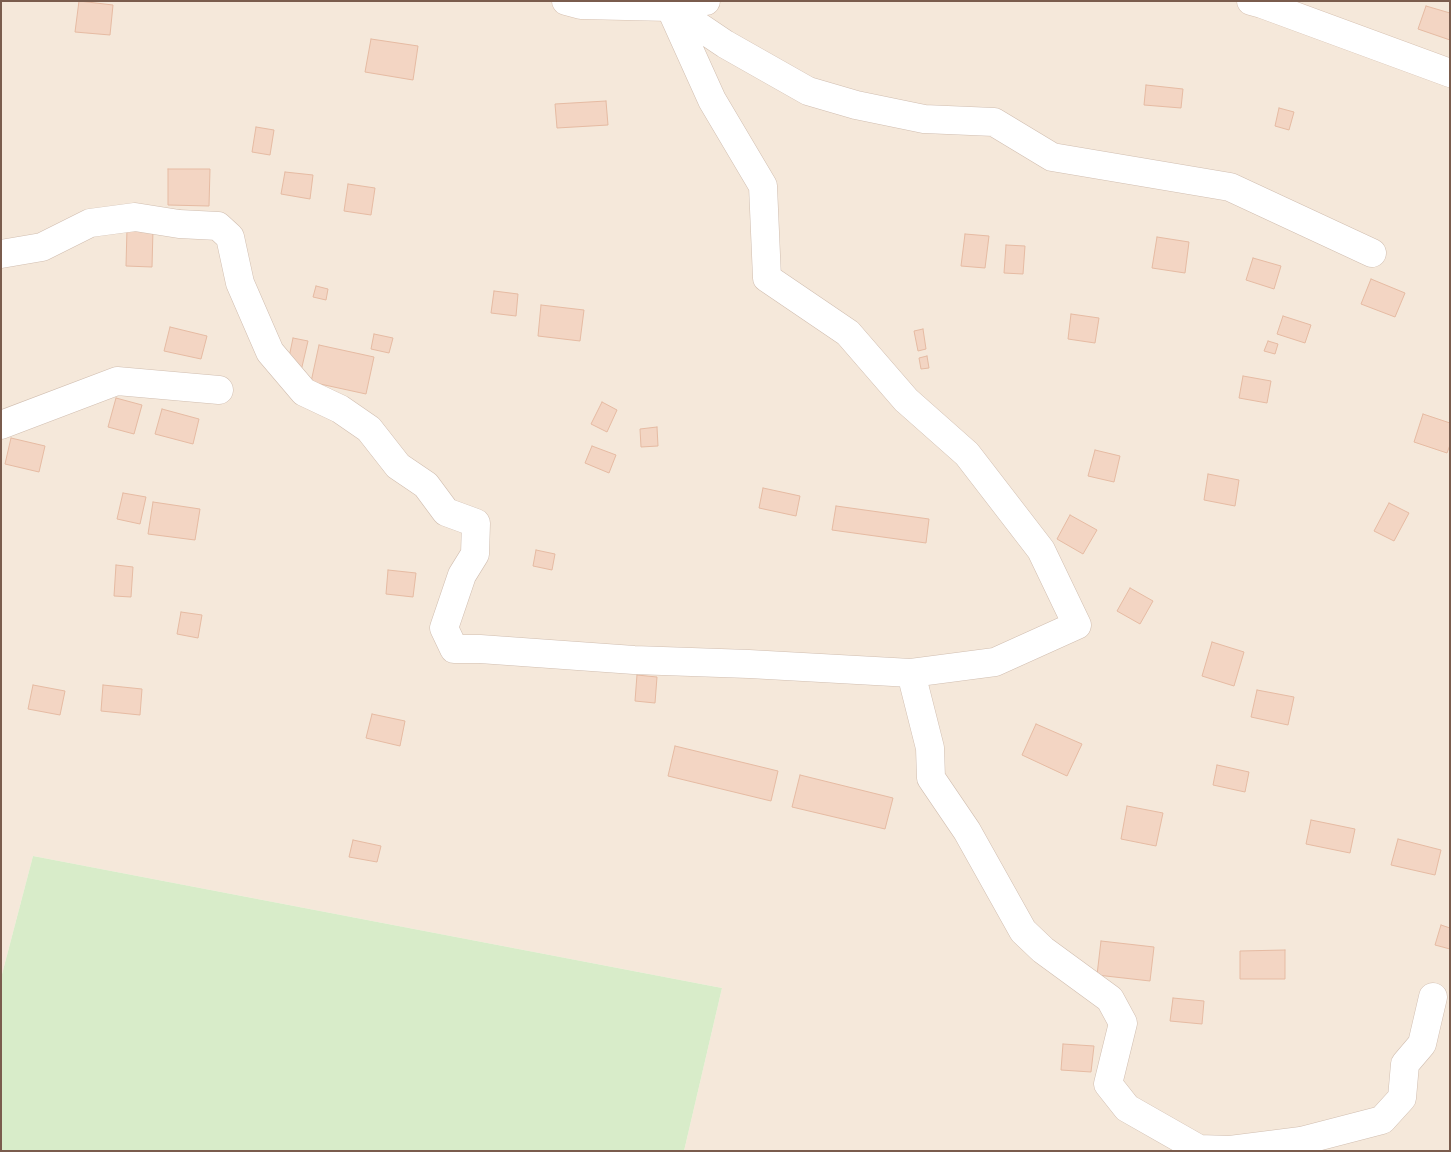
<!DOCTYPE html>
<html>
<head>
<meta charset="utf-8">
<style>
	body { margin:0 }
	#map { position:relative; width:1451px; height:1152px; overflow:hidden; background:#fdf6ec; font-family:"Exo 2",sans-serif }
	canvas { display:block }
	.frame { position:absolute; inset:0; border:2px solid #7a5c4d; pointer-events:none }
</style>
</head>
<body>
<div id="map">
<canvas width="1451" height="1152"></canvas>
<div class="frame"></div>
</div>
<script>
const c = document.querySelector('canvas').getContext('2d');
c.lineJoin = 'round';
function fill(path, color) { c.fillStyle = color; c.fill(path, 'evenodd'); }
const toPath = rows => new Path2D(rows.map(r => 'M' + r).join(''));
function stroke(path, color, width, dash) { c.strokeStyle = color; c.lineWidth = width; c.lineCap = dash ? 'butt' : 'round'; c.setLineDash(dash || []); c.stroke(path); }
fill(toPath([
	[1,1,1450,1,1450,1151,684,1151,722,988,33,856,1,978]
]), '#f5e8da');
fill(toPath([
	[33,856,722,988,684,1151,1,1151,1,978]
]), '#d8ecc9');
const building = toPath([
	[79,1,113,5,110,35,75,32,79,1],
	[1426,6,1450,13,1450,40,1418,29,1426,6],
	[371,39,418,46,413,80,365,72,371,39],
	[1146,85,1183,89,1181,108,1144,105,1146,85],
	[606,101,608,125,557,128,555,104,606,101],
	[1279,108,1294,112,1289,130,1275,126,1279,108],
	[256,127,274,130,270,155,252,152,256,127],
	[168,169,210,169,209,206,168,205,168,169],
	[285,172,313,175,310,199,281,194,285,172],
	[348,184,375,188,371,215,344,211,348,184],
	[127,229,153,229,152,267,126,266,127,229],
	[965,234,989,236,985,268,961,266,965,234],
	[1157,237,1189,242,1185,273,1152,268,1157,237],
	[1006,245,1025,246,1023,274,1004,273,1006,245],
	[1253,258,1281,266,1274,289,1246,280,1253,258],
	[1371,279,1405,293,1395,317,1361,304,1371,279],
	[316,286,328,289,326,300,313,297,316,286],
	[494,291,518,294,516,316,491,313,494,291],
	[541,305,584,310,580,341,538,336,541,305],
	[1071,314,1099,318,1095,343,1068,339,1071,314],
	[1283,316,1311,325,1305,343,1277,334,1283,316],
	[170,327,207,336,201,359,164,351,170,327],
	[923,329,926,349,918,351,914,331,923,329],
	[374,334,393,338,389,353,371,349,374,334],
	[293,338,308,341,301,371,287,367,293,338],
	[1268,341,1278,344,1275,354,1264,351,1268,341],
	[319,345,374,357,366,394,311,382,319,345],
	[927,356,929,368,921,369,919,358,927,356],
	[1243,376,1271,381,1267,403,1239,398,1243,376],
	[116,398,142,405,134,434,108,427,116,398],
	[602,402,617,410,607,432,591,424,602,402],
	[162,409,199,419,193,444,155,434,162,409],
	[1423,414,1450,423,1450,445,1447,453,1414,442,1423,414],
	[657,427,658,446,641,447,640,429,657,427],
	[11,438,45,446,39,472,5,464,11,438],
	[592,446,616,455,609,473,585,463,592,446],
	[1095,450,1120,456,1114,482,1088,476,1095,450],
	[1208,474,1239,480,1235,506,1204,500,1208,474],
	[763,488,800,496,796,516,759,508,763,488],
	[123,493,146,497,140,524,117,519,123,493],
	[153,502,200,509,195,540,148,534,153,502],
	[1389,503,1409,513,1394,541,1374,531,1389,503],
	[836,506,929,519,926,543,832,530,836,506],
	[1070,515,1097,530,1083,554,1057,539,1070,515],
	[536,550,555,554,552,570,533,566,536,550],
	[116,565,133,567,131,597,114,596,116,565],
	[388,570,416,573,413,597,386,594,388,570],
	[1130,588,1153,601,1140,624,1117,611,1130,588],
	[181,612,202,615,198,638,177,634,181,612],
	[1212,642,1244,652,1234,686,1202,676,1212,642],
	[637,675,657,677,655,703,635,701,637,675],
	[33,685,65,691,60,715,28,709,33,685],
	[103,685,142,689,140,715,101,711,103,685],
	[1257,690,1294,697,1288,725,1251,717,1257,690],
	[372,714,405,721,400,746,366,738,372,714],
	[1036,724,1082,744,1067,776,1022,755,1036,724],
	[675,746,778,771,771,801,668,776,675,746],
	[1217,765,1249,772,1245,792,1213,785,1217,765],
	[800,775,893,798,885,829,792,807,800,775],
	[1127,806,1163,813,1156,846,1121,839,1127,806],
	[1311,820,1355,829,1350,853,1306,844,1311,820],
	[1398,839,1441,850,1435,875,1391,865,1398,839],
	[353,840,381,846,377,862,349,857,353,840],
	[1441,925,1450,928,1450,949,1435,945,1441,925],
	[1101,941,1154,947,1150,981,1097,975,1101,941],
	[1285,950,1285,979,1240,979,1240,951,1285,950],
	[1173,998,1204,1001,1202,1024,1170,1021,1173,998],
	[1063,1044,1094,1046,1091,1072,1061,1070,1063,1044]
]);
fill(building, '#f3d5c3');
stroke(building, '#e6bba3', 1);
const street = toPath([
	[670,7,725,44,808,91,856,105,924,119,994,122,1052,157,1230,187,1372,253],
	[1,254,42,247,90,223,135,217,179,224,218,226,230,237,240,283,270,352,304,392,340,409,369,429,398,466,426,485,446,512,476,523,475,554,462,575,444,628,454,649,480,649,634,660,749,664,911,673,995,662,1077,625,1041,550,967,454,906,400,848,333,767,278,763,186,712,100,670,7],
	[1,425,117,381,219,390],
	[911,673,930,748,931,778,967,831,1023,931,1043,950,1110,999,1123,1023,1108,1084,1127,1108,1199,1149,1230,1150,1301,1141,1382,1120,1402,1098,1405,1064,1422,1044,1433,997]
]);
const secondary = toPath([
	[566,1,581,5,670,7,706,1],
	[1251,1,1262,4,1450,73]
]);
stroke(street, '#d1beb0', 29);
stroke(secondary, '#d6c0b0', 29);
stroke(street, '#fff', 28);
stroke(secondary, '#fff', 28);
</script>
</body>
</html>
